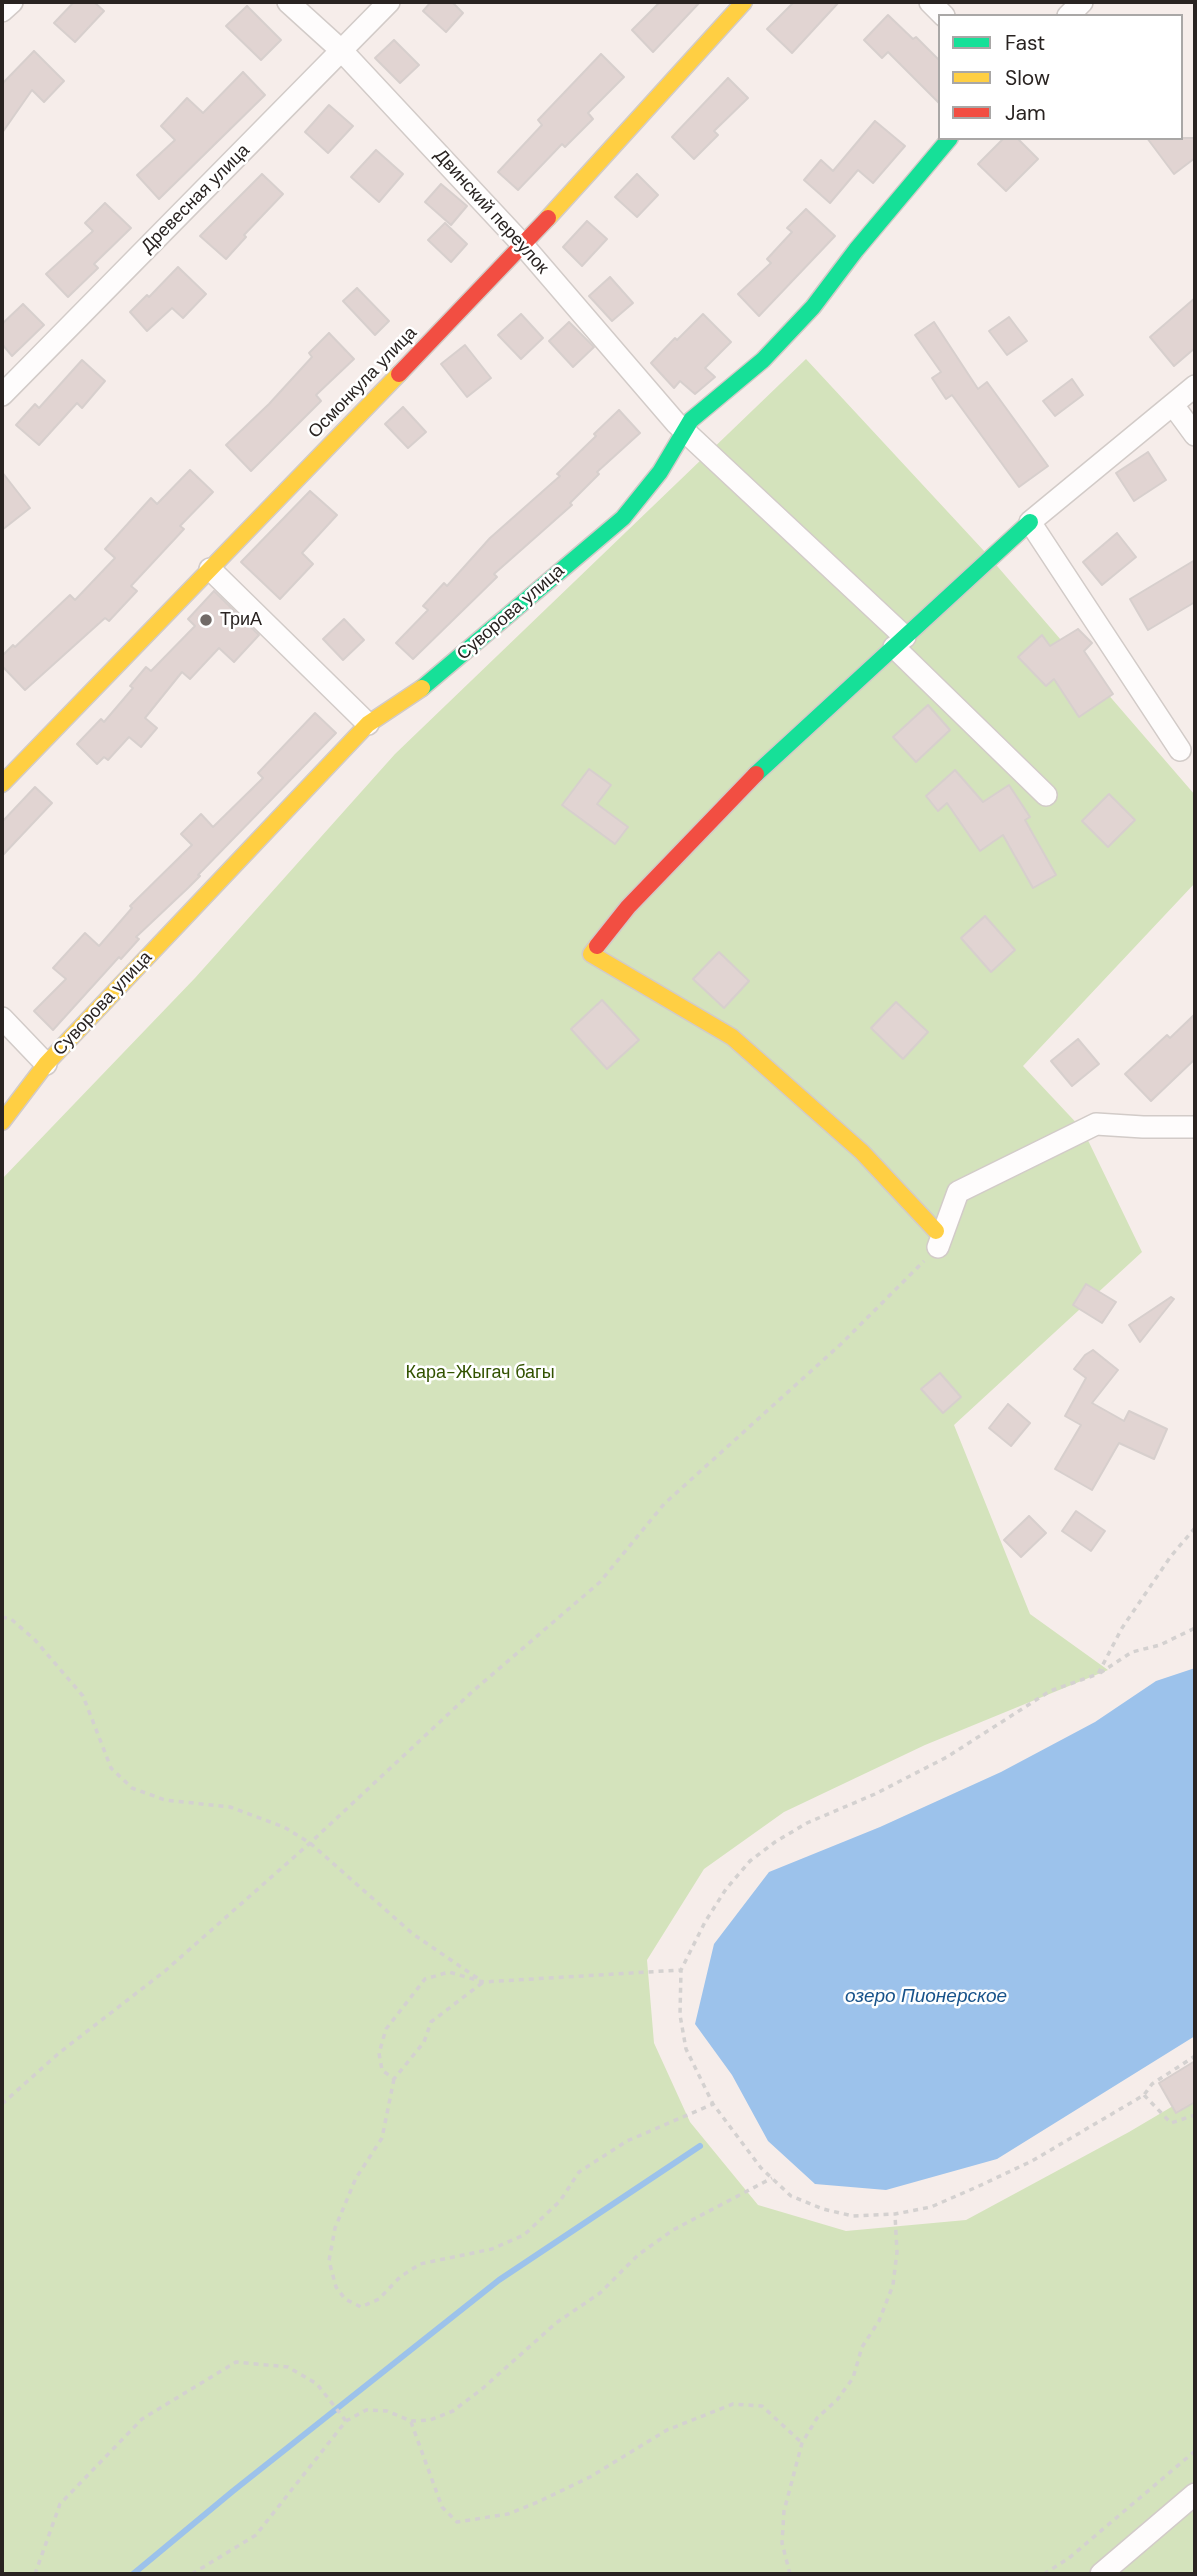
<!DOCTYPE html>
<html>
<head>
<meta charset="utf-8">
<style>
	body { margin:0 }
	#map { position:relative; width:1197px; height:2576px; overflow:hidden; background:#f6edea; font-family:"DM Sans",sans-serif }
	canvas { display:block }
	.frame { position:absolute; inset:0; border:4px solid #292321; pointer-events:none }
	.legend { position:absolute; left:938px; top:14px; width:245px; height:126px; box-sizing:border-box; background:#fff; border:2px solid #a9a7a6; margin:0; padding:9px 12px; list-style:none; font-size:21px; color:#292321 }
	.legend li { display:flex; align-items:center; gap:14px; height:35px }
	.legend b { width:35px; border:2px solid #a9a7a6 }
</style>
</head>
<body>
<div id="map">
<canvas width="1197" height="2576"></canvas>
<div class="frame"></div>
<ul class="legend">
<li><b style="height:9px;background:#16e098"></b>Fast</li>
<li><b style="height:9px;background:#ffcf43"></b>Slow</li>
<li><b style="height:9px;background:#f24e42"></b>Jam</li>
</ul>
</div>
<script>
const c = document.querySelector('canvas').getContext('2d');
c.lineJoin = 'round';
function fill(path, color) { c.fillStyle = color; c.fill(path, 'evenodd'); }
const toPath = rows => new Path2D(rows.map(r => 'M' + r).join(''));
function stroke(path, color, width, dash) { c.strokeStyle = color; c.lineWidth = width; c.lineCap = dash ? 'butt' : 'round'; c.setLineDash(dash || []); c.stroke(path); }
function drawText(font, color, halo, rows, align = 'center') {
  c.font = font + ' "DM Sans",sans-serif'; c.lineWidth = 5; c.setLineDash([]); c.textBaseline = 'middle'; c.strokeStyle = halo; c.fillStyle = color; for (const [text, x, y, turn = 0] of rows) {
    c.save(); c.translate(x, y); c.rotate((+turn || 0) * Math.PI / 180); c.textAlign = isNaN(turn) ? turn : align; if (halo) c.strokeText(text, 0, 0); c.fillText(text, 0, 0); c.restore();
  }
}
fill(toPath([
	[806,359,985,552,1195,795,1195,883,1023,1066,1083,1130,1142,1252,954,1425,1030,1614,1108,1670,925,1745,784,1812,704,1869,647,1960,654,2043,690,2122,758,2205,846,2231,966,2220,1129,2132,1195,2093,1195,2574,2,2574,2,1179,195,978,395,754]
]), '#d4e3bc');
fill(toPath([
	[1195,1668,1195,2036,997,2159,886,2190,815,2184,768,2141,732,2075,695,2024,714,1944,769,1872,880,1827,1001,1772,1095,1722,1156,1681]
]), '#9cc2eb');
stroke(toPath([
	[133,2574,233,2491,499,2280,700,2146]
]), '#9cc2eb', 6);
const building = toPath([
	[74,2,94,2,104,11,75,42,54,23,74,2],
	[431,2,452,2,463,13,446,32,423,11,431,2],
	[660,2,700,2,653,52,632,30,660,2],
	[794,2,839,2,792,53,767,29,794,2],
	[247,6,281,40,261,60,226,26,247,6],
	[888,15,913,39,916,37,940,61,940,104,888,52,882,58,864,40,888,15],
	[394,40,419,65,400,83,375,58,394,40],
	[34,51,64,81,44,102,32,90,2,133,2,84,34,51],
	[601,54,624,77,588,113,593,119,565,147,562,144,518,190,498,172,542,125,538,120,601,54],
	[243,72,265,95,159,199,137,175,175,140,161,126,187,98,203,113,243,72],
	[728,78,748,98,714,131,718,135,694,159,672,137,728,78],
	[329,105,353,126,328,153,305,132,329,105],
	[875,121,905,146,873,183,858,170,830,203,804,180,821,160,833,171,875,121],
	[1004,138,1017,138,1038,159,1006,191,978,164,1004,138],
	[1147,138,1195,138,1195,158,1174,174,1147,138],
	[376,150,403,174,379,202,351,177,376,150],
	[262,174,283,194,244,235,246,237,226,259,200,236,262,174],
	[637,174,658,195,637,217,615,197,637,174],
	[441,184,467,206,451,225,425,202,441,184],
	[105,203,131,228,94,264,98,268,68,297,46,274,93,231,85,223,105,203],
	[806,209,835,236,759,316,738,294,771,263,767,259,792,232,787,228,806,209],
	[587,221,607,239,582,266,563,247,587,221],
	[445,223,467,244,451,262,428,240,445,223],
	[178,267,206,294,183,318,172,308,147,331,130,312,147,295,149,297,178,267],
	[610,277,633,303,612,321,589,296,610,277],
	[357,288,389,321,375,335,343,301,357,288],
	[1195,298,1195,348,1174,366,1150,337,1195,298],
	[23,304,44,325,12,356,2,344,2,324,23,304],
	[521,314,543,338,521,359,498,335,521,314],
	[703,314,731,342,705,368,715,377,695,394,680,381,674,388,651,363,675,338,677,340,703,314],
	[1009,317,1027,341,1007,355,989,331,1009,317],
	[569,322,594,347,573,367,549,341,569,322],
	[934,322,978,389,987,382,1048,466,1019,487,952,395,946,399,932,378,941,372,915,335,934,322],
	[329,333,354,359,316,395,321,401,251,471,226,445,269,404,312,357,309,353,329,333],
	[465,345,491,378,467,397,441,364,465,345],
	[82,360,105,381,82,408,77,403,39,445,16,425,35,404,39,408,82,360],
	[1072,379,1083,395,1055,416,1043,401,1072,379],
	[403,407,426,432,408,448,385,424,403,407],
	[619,410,640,433,597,472,599,474,570,503,572,505,494,574,497,577,413,659,396,643,428,610,423,606,444,583,447,586,490,538,560,476,557,474,596,436,594,434,619,410],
	[1148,452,1166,480,1134,501,1116,473,1148,452],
	[190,470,213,492,180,526,184,529,131,586,137,591,109,621,105,618,25,690,2,666,2,656,13,645,15,647,70,595,75,600,115,558,105,549,151,498,157,504,190,470],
	[2,472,30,508,2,530,2,472],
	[310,491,337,515,302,553,313,564,280,599,241,562,310,491],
	[1117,533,1136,557,1102,585,1083,562,1117,533],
	[1195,560,1195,602,1148,630,1130,599,1195,560],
	[214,591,259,635,234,662,219,648,190,679,182,672,145,718,157,728,141,747,129,737,108,760,104,757,97,764,77,744,101,719,104,722,133,688,130,686,146,667,151,671,195,626,188,619,214,591],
	[344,619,364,640,343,660,323,639,344,619],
	[1078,629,1092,643,1084,651,1113,694,1079,717,1054,679,1046,686,1018,657,1042,635,1050,646,1078,629],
	[928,705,950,730,916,762,893,737,928,705],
	[315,713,336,733,198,875,200,876,188,888,136,937,139,939,121,959,119,957,53,1030,34,1011,66,979,53,968,85,933,99,946,132,908,130,906,192,845,181,834,201,814,213,827,263,778,258,773,315,713],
	[589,769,611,785,597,804,628,827,615,844,562,805,589,769],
	[955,770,983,802,1009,785,1030,817,1025,820,1056,875,1033,888,1003,835,980,851,947,803,938,811,926,796,955,770],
	[35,787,52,803,2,856,2,822,35,787],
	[1109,794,1135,820,1108,847,1082,821,1109,794],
	[985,916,1015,950,991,972,961,938,985,916],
	[719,952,749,981,724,1008,693,979,719,952],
	[602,1000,639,1040,607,1069,571,1029,602,1000],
	[896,1002,928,1032,903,1059,871,1028,896,1002],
	[1195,1014,1195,1059,1151,1101,1125,1074,1167,1035,1170,1038,1195,1014],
	[1078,1039,1099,1064,1072,1086,1051,1061,1078,1039],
	[1086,1284,1116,1302,1102,1323,1073,1305,1086,1284],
	[1171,1297,1174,1299,1140,1342,1129,1325,1171,1297],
	[1093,1350,1118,1370,1092,1403,1124,1421,1129,1411,1167,1429,1154,1459,1119,1443,1092,1490,1055,1469,1081,1425,1065,1416,1086,1378,1074,1369,1085,1355,1093,1350],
	[940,1373,961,1397,943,1413,921,1389,940,1373],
	[1008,1404,1030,1423,1011,1446,989,1428,1008,1404],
	[1076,1511,1105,1531,1091,1551,1062,1531,1076,1511],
	[1029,1516,1046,1533,1021,1557,1004,1540,1029,1516],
	[1195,2061,1195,2102,1176,2113,1159,2083,1195,2061]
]);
fill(building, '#e1d4d2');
stroke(building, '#d7cfcd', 2);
const street = toPath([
	[288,2,342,51,523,245,676,423,905,637],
	[930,2,944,16],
	[2,11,12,2],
	[1068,16,1082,2],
	[2,395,389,2],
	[1173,405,1195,435],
	[210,569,368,724],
	[894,647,1046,795],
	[1180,750,1030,522,1195,386],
	[2,1018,46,1064],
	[938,1247,958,1192,1096,1124,1143,1127,1195,1127],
	[1101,2574,1195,2494]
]);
const fast = toPath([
	[422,688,623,518,660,472,691,420,763,360,813,307,856,250,950,138],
	[756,774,1030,522]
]);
const slow = toPath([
	[548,218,744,2],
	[2,784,399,374],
	[597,946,591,954,732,1037,862,1152,936,1231],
	[2,1122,46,1064,368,724,422,688]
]);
const jam = toPath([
	[399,374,548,218],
	[597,946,628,907,756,774]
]);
stroke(street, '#d2cbc8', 24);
stroke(fast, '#d2cbc8', 19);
stroke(slow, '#d2cbc8', 19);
stroke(jam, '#d2cbc8', 19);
stroke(toPath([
	[1195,1528,1171,1556,1122,1628,1098,1674,1050,1691,947,1757,875,1794,807,1823,775,1842,750,1861,726,1889,705,1922,681,1970,680,2015,686,2049,713,2104,761,2168,791,2196,823,2209,853,2216,895,2214,931,2207,979,2186,1032,2161,1144,2095,1152,2084,1195,2056],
	[2,1617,11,1619,35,1640,83,1696,111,1768,132,1788,165,1800,230,1807,284,1827,310,1843,413,1934,483,1982],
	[1100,1673,1132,1652,1160,1645,1195,1628],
	[482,1983,431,2022,424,2042,394,2079,382,2070,379,2053,386,2029,425,1979,449,1972,483,1982,681,1970],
	[394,2079,382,2138,356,2178,335,2228,329,2261,336,2287,345,2299,361,2307,379,2299,400,2277,420,2264,492,2249,524,2235,560,2201,579,2172,627,2141,713,2104],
	[1144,2095,1171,2123,1195,2115],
	[2,2104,59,2053,165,1971,310,1843,473,1691,600,1582,664,1504,841,1344,924,1261],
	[411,2422,442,2507,457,2522,508,2514,538,2502,590,2477,667,2430,733,2404,762,2406,802,2443],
	[35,2574,60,2504,142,2419,236,2362,288,2367,317,2384,346,2421],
	[192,2574,256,2535,346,2421,366,2410,387,2411,411,2421,430,2420,453,2411,482,2389,556,2323,600,2293,638,2255,673,2230,772,2178],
	[790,2574,782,2543,784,2511,802,2443,817,2418,837,2400,853,2378,862,2347,879,2321,893,2285,897,2252,895,2215],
	[1044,2574,1069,2558,1195,2451]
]), '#d4d1d0', 3.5, [5, 5]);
stroke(street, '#fefcfc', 21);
stroke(fast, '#16e098', 16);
stroke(slow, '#ffcf43', 16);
stroke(jam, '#f24e42', 16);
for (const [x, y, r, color] of [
	[206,620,7,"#716a67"]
]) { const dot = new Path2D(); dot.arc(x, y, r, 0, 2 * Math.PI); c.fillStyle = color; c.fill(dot); stroke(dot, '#fff', 2.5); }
drawText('18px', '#292321', '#fff', [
	["Древесная улица",196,199,-45],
	["Двинский переулок",491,212,48],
	["Осмонкула улица",363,383,-46],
	["Суворова улица",511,613,-41],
	["Суворова улица",103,1004,-47]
]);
drawText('18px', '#292321', '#fff', [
	["ТриА",220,620]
], 'left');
drawText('18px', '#325200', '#fff', [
	["Кара-Жыгач багы",480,1373]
]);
drawText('italic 19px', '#18538b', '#fff', [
	["озеро Пионерское",926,1997]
]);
</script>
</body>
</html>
